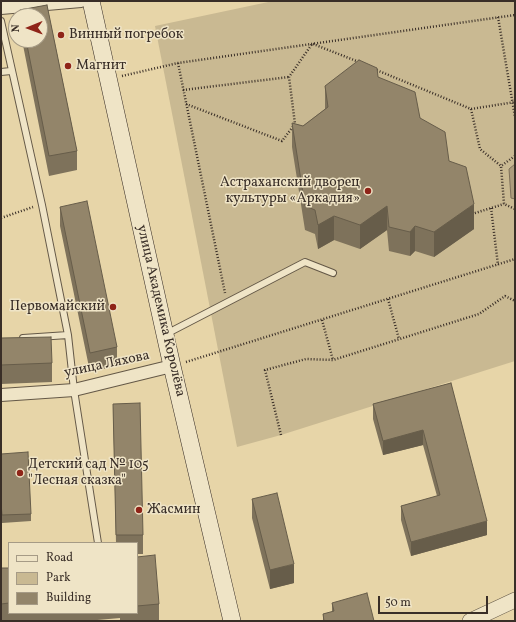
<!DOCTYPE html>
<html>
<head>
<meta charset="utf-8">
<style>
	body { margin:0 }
	#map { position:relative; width:516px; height:622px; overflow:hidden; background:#e7d5a8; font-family:Vollkorn,serif }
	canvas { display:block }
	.frame { position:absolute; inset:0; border:2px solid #392e27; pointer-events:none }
	.legend { position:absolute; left:8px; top:542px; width:130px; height:72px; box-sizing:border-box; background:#efe4c6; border:1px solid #a69b86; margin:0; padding:5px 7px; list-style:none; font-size:12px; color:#392e27 }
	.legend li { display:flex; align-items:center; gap:8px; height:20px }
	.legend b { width:20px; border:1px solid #a69b86 }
	.north { position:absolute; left:8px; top:8px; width:40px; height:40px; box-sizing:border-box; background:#efe4c6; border:1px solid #a69b86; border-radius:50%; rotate:269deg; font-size:11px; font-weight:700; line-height:16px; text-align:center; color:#392e27 }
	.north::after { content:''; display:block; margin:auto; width:14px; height:18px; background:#8f2418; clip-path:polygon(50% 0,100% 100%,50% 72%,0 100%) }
	.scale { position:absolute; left:378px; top:596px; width:110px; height:18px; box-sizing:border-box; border:2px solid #392e27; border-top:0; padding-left:5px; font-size:12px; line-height:14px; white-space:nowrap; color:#392e27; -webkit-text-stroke:3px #efe4c6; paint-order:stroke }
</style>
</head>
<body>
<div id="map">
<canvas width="516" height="622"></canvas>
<div class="frame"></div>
<ul class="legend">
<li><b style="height:5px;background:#efe4c6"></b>Road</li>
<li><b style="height:11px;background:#c9b992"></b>Park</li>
<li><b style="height:11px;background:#93856a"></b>Building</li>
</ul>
<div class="north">N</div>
<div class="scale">50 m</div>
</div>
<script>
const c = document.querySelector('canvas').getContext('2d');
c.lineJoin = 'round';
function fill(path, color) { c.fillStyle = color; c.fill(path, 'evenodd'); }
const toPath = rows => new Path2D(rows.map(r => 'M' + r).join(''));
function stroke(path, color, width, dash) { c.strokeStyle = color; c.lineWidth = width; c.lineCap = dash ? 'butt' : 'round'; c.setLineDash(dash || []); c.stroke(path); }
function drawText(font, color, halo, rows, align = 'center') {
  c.font = font + ' Vollkorn,serif'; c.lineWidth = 3; c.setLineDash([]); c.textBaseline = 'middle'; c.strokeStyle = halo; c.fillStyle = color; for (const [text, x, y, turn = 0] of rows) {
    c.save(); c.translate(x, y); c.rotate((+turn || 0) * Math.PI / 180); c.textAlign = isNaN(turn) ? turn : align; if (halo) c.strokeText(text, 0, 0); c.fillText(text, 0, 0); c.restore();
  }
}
fill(toPath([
	[273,1,515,1,515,361,281,435,237,447,155,26]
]), '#c9b992');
const water = toPath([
	[515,164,515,199,511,198,509,169,515,164]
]);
fill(water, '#ac9c7c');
stroke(water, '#7e705a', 1);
const service = toPath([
	[1,21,42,205,68,335,74,390,98,543],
	[1,72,11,71],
	[166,334,305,262,333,273],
	[23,338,68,335]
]);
const minor = toPath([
	[1,8,81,1],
	[1,395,74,390,172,366]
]);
const tertiary = toPath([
	[470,621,515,600]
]);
const secondary = toPath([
	[91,1,172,366,232,621]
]);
stroke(service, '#645847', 8);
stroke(minor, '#645847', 14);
stroke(tertiary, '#645847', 16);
stroke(secondary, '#392e27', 18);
stroke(toPath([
	[498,17,515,117],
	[313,44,359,62],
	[178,63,225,293],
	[374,69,471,109,515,102],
	[122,76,178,63,515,15],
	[183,90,289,77],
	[186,104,282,141,295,124,289,77,312,44],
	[471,109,480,149,501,166],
	[515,156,501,166,504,204,515,209],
	[491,208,498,265],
	[472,214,504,204],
	[1,218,33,207],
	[388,299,399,339],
	[322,320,333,360],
	[186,362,515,259],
	[281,435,265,370,306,359,333,360,479,314,505,296,515,301]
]), '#392e27', 2.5, [1, 2]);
stroke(service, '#efe4c6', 6);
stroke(minor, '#efe4c6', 12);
stroke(tertiary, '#efe4c6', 15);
stroke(secondary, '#efe4c6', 17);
fill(toPath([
	[47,5,77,151,77,170,49,176,22,40,40,40,40,16,20,16,20,10],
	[378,77,420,118,449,161,474,229,434,257,415,251,410,256,389,251,387,230,360,249,334,240,318,249,315,234,305,230,292,147,292,123,303,126,325,109,325,86],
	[60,207,117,347,117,366,90,372,60,226],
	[1,338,52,363,52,382,1,384],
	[451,383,487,535,411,556,401,520,401,506,437,496,423,445,383,455,373,419,373,404],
	[113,404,143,535,143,554,137,554,137,543,116,543],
	[1,454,31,514,31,521,2,523,1,511],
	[252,499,294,583,270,589,252,518],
	[137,557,159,604,159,621,120,621,120,618,86,621,1,621,1,568,9,568,9,613,137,613],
	[332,603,374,621,323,621,323,614,332,612]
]), '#7e725b');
fill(toPath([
	[474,204,474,229,434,257,434,232],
	[387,206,387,230,360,249,360,225],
	[334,216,334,240,318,249,318,225],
	[415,226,415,251,410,256,410,232],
	[423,430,423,445,383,455,383,441],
	[487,521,487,535,411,556,411,542],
	[294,564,294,583,270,589,270,570]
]), '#675d4a');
const building = toPath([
	[47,5,77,151,49,156,26,40,40,40,40,16,21,16,20,10,47,5],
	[359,60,377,68,378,77,415,92,420,118,445,132,449,161,466,167,474,204,434,232,415,226,410,232,389,227,387,206,360,225,334,216,318,225,315,210,305,206,292,123,303,126,328,107,325,86,359,60],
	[87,201,117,347,90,353,60,207,87,201],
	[51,337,52,363,1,365,1,338,51,337],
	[451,383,487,521,411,542,401,506,440,495,423,430,383,441,373,404,451,383],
	[140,403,143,535,116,535,113,404,140,403],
	[28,452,31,514,2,515,1,503,1,454,28,452],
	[277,493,294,564,270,570,252,499,277,493],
	[155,555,159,604,137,606,137,557,155,555],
	[1,568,9,568,9,603,1,604,1,568],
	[367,593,374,621,324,621,323,614,334,611,332,603,367,593]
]);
fill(building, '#93856a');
stroke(building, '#675d4a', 1);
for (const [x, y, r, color] of [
	[61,35,4,"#8f2418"],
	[68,66,4,"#8f2418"],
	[368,191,4,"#8f2418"],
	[113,307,4,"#8f2418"],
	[20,473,4,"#8f2418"],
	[139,510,4,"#8f2418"]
]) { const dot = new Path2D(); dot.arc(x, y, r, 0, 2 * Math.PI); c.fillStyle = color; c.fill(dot); stroke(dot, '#efe4c6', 1.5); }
drawText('14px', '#392e27', '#efe4c6', [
	["Винный погребок",69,35],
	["Магнит",76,66],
	["Астраханский дворец",360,183,"right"],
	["культуры «Аркадия»",360,199,"right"],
	["Первомайский",105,307,"right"],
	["Детский сад № 105",28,465],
	["\"Лесная сказка\"",28,481],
	["Жасмин",147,510]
], 'left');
drawText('14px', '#392e27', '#efe4c6', [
	["улица Академика Королёва",160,311,77],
	["улица Ляхова",107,365,-12]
]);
</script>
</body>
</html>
